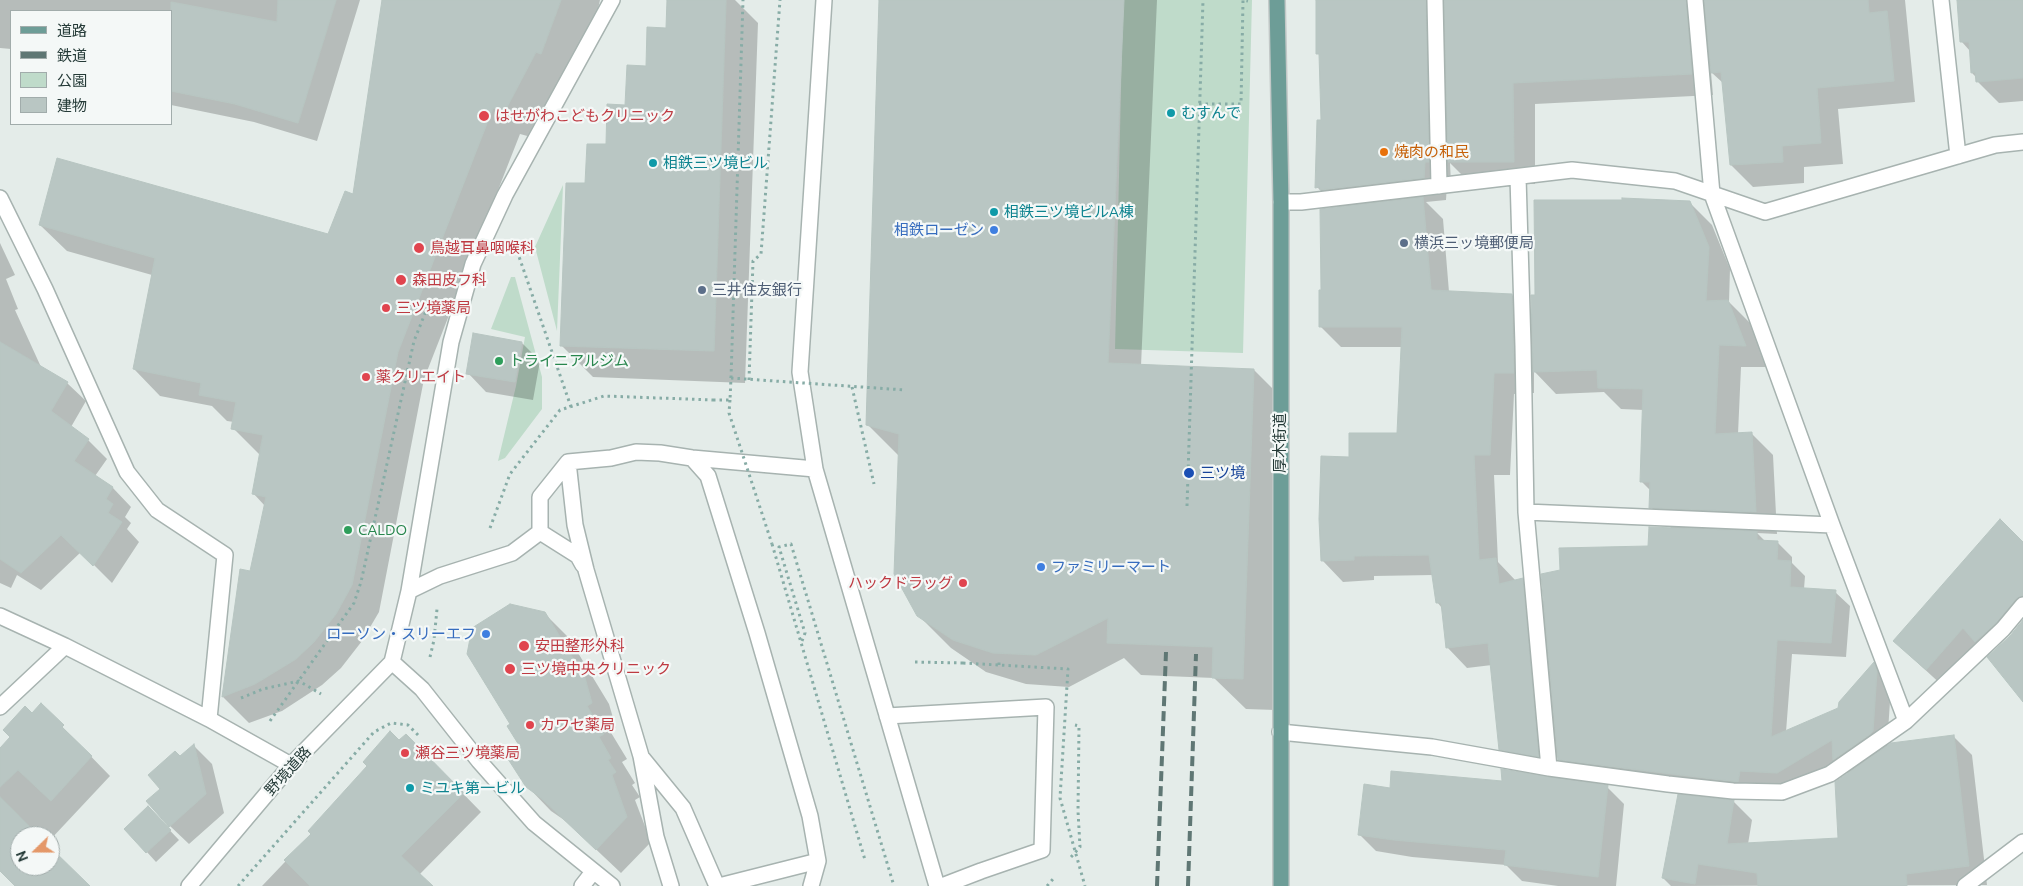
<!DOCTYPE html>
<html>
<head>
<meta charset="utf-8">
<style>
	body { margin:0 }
	#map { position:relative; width:2023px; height:886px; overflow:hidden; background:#e4ece9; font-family:Ubuntu,"Noto Sans JP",sans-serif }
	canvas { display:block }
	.legend { position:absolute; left:10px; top:10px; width:162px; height:115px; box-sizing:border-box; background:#f4f8f7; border:1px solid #a1acab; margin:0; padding:6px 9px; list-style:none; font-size:15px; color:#253b38 }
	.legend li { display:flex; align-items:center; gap:10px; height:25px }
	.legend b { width:25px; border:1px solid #a1acab }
	.north { position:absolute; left:10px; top:826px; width:50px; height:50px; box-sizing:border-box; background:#f4f8f7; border:1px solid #a1acab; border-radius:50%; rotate:248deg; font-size:14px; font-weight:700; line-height:20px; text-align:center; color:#253b38 }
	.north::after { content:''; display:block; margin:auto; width:18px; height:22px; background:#e49869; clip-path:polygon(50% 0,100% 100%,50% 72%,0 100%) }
</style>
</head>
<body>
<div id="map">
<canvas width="2023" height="886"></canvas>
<ul class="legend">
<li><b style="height:6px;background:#6d9d97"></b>道路</li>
<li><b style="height:6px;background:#5f7774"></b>鉄道</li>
<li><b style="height:14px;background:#bfdbca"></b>公園</li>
<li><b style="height:14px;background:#b9c6c3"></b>建物</li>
</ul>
<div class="north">N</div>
</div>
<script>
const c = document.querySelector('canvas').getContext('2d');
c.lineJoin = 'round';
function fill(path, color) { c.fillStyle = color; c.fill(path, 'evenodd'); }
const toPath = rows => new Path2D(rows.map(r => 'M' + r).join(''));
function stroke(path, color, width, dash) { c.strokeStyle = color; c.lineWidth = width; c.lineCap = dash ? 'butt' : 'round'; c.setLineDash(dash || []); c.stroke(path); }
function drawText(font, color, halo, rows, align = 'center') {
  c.font = font + ' Ubuntu,"Noto Sans JP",sans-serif'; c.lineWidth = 4.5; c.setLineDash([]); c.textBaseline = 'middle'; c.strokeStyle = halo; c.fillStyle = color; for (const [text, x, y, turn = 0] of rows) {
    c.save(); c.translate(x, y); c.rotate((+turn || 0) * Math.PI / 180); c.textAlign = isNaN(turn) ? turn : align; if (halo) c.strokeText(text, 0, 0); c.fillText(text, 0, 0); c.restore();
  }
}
fill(toPath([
	[1123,0,1252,0,1243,353,1115,349],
	[563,185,557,331,535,247],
	[511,277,515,277,542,377,542,409,505,458,498,461,516,386,525,337,491,329]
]), '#bfdbca');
fill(toPath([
	[0,0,360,0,317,141,254,122,171,105,171,11,11,11,11,49,0,48],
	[383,0,600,0,593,32,586,30,567,79,531,137,520,134,424,379,379,612,362,641,341,668,322,685,282,711,249,723,223,697,241,571,251,572,265,506,253,493,260,455,233,428,234,422,227,421,212,406,160,396,134,369,152,275,67,251,40,225,328,236,354,196],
	[668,0,735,0,758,23,745,383,593,377,561,345,586,184,667,29],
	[880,0,1157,0,1141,366,1254,370,1286,402,1275,710,1246,709,1214,678,1141,675,1124,658,1069,687,1026,684,986,672,951,648,918,615,899,456,867,424],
	[1316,0,1905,0,1915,102,1838,109,1843,164,1804,167,1804,183,1753,187,1731,165,1723,83,1711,72,1713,95,1535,104,1535,184,1471,184,1450,163,1451,184,1447,184,1446,200,1426,202,1443,219,1449,292,1512,295,1533,316,1536,296,1690,203,1712,225,1730,269,1729,302,1750,323,1767,367,1741,367,1738,434,1751,433,1773,455,1777,534,1757,533,1766,542,1777,542,1792,557,1792,563,1805,576,1804,589,1835,592,1850,606,1846,657,1792,654,1786,732,1839,709,1874,664,1888,678,1891,686,1887,747,1953,736,1972,755,1987,885,1671,886,1663,878,1679,796,1734,802,1752,820,1748,844,1839,839,1849,774,1835,761,1792,787,1574,774,1557,757,1559,776,1521,770,1500,749,1492,665,1467,668,1447,647,1442,608,1437,602,1433,575,1374,576,1374,580,1343,582,1323,561,1351,458,1399,435,1402,347,1341,347,1320,326,1322,291,1338,208,1317,187,1322,121,1321,56,1318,53],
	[1534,371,1556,394,1604,392,1621,409,1644,410,1642,482,1651,491,1651,507,1672,529,1649,547,1545,603,1522,580,1516,581,1498,562,1494,475,1510,475,1514,394,1534,393],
	[1958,0,2023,0,2023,101,1999,103,1977,81,1977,78,1972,73,1970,51,1962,42],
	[0,243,15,275,6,279,18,309,15,310,41,367,67,383,86,401,71,427,88,440,107,459,95,476,113,488,131,507,125,517,131,523,127,529,139,542,112,583,81,552,41,590,17,575,11,588,0,583],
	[522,343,540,361,533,400,486,392,468,373],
	[2023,543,2023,599,1945,688,1894,641],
	[544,613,569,638,609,704,616,728,610,731,627,759,622,762,635,783,632,785,640,797,635,800,651,842,621,873,567,822,551,811,527,786,523,751,512,725],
	[41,705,110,776,50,840,50,836,20,836,20,866,50,866,50,848,88,886,16,886,0,870,0,750],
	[406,735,481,812,419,875,431,886,262,886],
	[194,746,212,764,224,813,189,844,170,826,180,758],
	[1504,783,1607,787,1624,804,1616,886,1558,886,1522,881,1506,865,1412,857,1376,851,1359,834,1391,789],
	[157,817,179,840,156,862,126,829]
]), '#0003');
const building = toPath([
	[278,0,336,0,298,123,235,104,171,91,171,2,277,22,278,0],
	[382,0,561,0,541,54,536,52,505,111,493,108,398,352,352,585,336,614,314,642,296,659,255,684,222,697,240,569,250,571,266,497,252,494,263,435,231,429,236,402,199,395,201,383,133,369,155,258,39,225,57,158,328,234,345,191,353,194,382,0],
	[667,0,726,0,714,351,560,346,566,183,585,183,587,144,606,144,607,104,625,105,627,65,646,66,647,27,666,28,667,0],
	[879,0,1124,0,1108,363,1254,369,1243,679,1212,678,1213,647,1107,643,1108,618,1036,655,993,653,953,640,917,616,894,574,899,434,866,425,879,0],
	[1316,0,1426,0,1429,162,1425,162,1424,178,1320,190,1320,187,1315,188,1317,120,1321,120,1319,54,1316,54,1316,0],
	[1444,0,1686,0,1692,74,1513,83,1514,162,1448,162,1444,0],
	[1704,0,1868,0,1869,13,1887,11,1894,81,1817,88,1821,143,1782,146,1783,162,1730,165,1721,72,1711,73,1704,0],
	[1957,0,2023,0,2023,78,1976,82,1975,72,1971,73,1969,42,1960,42,1957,0],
	[1423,197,1431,290,1512,294,1514,373,1494,373,1490,455,1474,455,1479,560,1496,558,1499,584,1523,578,1539,757,1499,750,1488,643,1446,648,1441,603,1436,603,1429,555,1354,556,1354,560,1321,561,1319,519,1321,456,1349,457,1349,433,1397,433,1402,327,1319,327,1319,290,1321,290,1320,209,1423,197],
	[1622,198,1690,201,1709,247,1706,301,1728,300,1746,346,1719,345,1715,434,1752,432,1756,512,1649,508,1650,482,1640,482,1643,389,1598,388,1597,370,1533,372,1531,295,1535,295,1534,200,1622,200,1622,198],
	[473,333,522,342,515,382,466,374,473,333],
	[0,342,68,382,51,411,89,439,74,461,113,487,106,499,113,504,108,513,122,522,93,566,61,535,21,573,0,559,0,342],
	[2000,519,2023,542,2023,596,2016,599,1996,623,1975,642,1963,628,1926,670,1893,641,2000,519],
	[1649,527,1757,531,1757,540,1778,541,1777,560,1791,561,1790,587,1836,590,1831,643,1777,640,1771,737,1838,708,1839,702,1874,662,1877,671,1873,731,1869,735,1833,760,1832,740,1777,773,1740,771,1738,782,1558,760,1541,574,1560,570,1559,548,1648,546,1649,527],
	[510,604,545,612,585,678,592,703,587,706,604,734,599,737,611,758,608,760,616,772,612,775,627,817,596,850,541,798,526,787,508,759,522,750,507,726,510,724,467,654,472,628,510,604],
	[2023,620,2023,702,1987,657,2010,636,2023,620],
	[41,703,64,725,62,727,92,756,51,801,18,770,0,787,0,748,10,737,3,730,25,706,32,713,41,703],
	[390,731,399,740,406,734,464,793,401,856,433,886,310,886,284,860,311,834,308,831,367,766,363,762,390,731],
	[1954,735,1969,866,1906,874,1907,886,1758,886,1757,873,1698,864,1695,884,1662,878,1678,794,1734,800,1727,844,1838,838,1835,782,1891,743,1954,735],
	[194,744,206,794,169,827,146,801,160,789,148,775,175,751,180,756,194,744],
	[1501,769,1608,785,1598,877,1504,865,1506,850,1394,840,1358,835,1364,784,1390,788,1391,771,1502,781,1501,769],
	[0,797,39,836,20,836,20,866,50,866,50,847,90,886,15,886,0,871,0,797],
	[148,806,171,830,146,853,124,829,148,806]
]);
fill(building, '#b9c6c3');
stroke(building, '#b7c5c1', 1);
const minor = toPath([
	[824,0,800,372,815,469,937,886],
	[1435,0,1439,186],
	[1695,0,1712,194,1832,525,1906,721],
	[1941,0,1958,156],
	[1518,177,1523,346,1526,512],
	[0,198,45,289,127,472,157,510,225,555,209,719],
	[1281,202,1301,202,1572,170,1675,181,1765,212,1995,145,2023,142],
	[692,458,708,476,757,633,810,816,818,861,811,886],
	[568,462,575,525,586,570,641,756,656,837,671,886],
	[540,532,540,497,568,462,611,458,636,452,660,453,692,458,815,469],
	[540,532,578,556,583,565],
	[409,591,440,576,512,553,540,532],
	[0,616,65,646,209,719,291,765],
	[392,662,409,591,451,342,473,264,505,195,612,0],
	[392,662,422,689,479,761,534,823,612,886],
	[0,707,65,646],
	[887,716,1046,707,1042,850,981,871,942,886],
	[1280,732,1432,747,1549,768,1668,784,1733,791,1782,792,1830,774,1906,721,2003,629,2023,605],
	[643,759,683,808,717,886],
	[1549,768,1526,512,1832,525],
	[189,886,291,765,392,662],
	[582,886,593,872],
	[719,886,818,861],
	[1965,886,2023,842]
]);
const major = toPath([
	[1277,0,1281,202,1281,886]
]);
stroke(minor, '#a7b3b0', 18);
stroke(major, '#c2c8c7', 18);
stroke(toPath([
	[1199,104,1241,104,1243,0,1248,1],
	[515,245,571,407],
	[731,378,743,0],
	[749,380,753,261,761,254,780,0],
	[852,387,874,484],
	[1187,506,1203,0],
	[490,528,510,474,560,410,604,396,713,400],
	[772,544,865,860],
	[802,641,805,633,779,547,791,544,894,886],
	[430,657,434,640,437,609],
	[915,662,963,663],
	[999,665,999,659],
	[241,698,263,689,299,681,321,694],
	[270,721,354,603,361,582,414,341,428,306],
	[1071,857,1080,847,1078,811,1079,726,1075,725],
	[238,886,374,732,391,723,408,725,419,736],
	[1047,886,1053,879]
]), '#87aca6', 3, [2.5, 4]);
stroke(minor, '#fff', 15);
stroke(major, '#6d9d97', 15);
stroke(toPath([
	[1157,886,1166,652],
	[1188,886,1196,654]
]), '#5f7774', 4, [10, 5]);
stroke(toPath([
	[713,400,730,400,731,378,905,390],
	[730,400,729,413,772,544],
	[963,663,1068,669,1060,798,1085,886]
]), '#87aca6', 3, [2.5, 4]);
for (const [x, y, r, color] of [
	[1171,113,5,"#0f9aa8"],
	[484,116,6,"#e0444e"],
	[1384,152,5,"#e8710a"],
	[653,163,5,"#0f9aa8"],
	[994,212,5,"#0f9aa8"],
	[994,230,5,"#3f7fe0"],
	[1404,243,5,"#5c6f8a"],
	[419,248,6,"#e0444e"],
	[401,280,6,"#e0444e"],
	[702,290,5,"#5c6f8a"],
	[386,308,5,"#e0444e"],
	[499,361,5,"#2e9e5b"],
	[366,377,5,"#e0444e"],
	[1189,473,6,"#1a4fb4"],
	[348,530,5,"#2e9e5b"],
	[1041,567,5,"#3f7fe0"],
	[963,583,5,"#e0444e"],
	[486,634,5,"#3f7fe0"],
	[524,646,6,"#e0444e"],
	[510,669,6,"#e0444e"],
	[530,725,5,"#e0444e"],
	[405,753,5,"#e0444e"],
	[410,788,5,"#0f9aa8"]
]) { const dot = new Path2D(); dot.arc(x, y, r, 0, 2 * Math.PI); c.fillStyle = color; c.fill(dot); stroke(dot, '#f4f8f7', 2); }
drawText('15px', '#0d838f', '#f4f8f7', [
	["むすんで",1181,113],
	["相鉄三ツ境ビル",663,163],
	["相鉄三ツ境ビルA棟",1004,212],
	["ミユキ第一ビル",420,788]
], 'left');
drawText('15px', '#be3a42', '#f4f8f7', [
	["はせがわこどもクリニック",495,116],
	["鳥越耳鼻咽喉科",430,248],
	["森田皮フ科",412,280],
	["三ツ境薬局",396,308],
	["薬クリエイト",376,377],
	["ハックドラッグ",953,583,"right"],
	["安田整形外科",535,646],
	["三ツ境中央クリニック",521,669],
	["カワセ薬局",540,725],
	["瀬谷三ツ境薬局",415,753]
], 'left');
drawText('15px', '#c56008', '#f4f8f7', [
	["焼肉の和民",1394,152]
], 'left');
drawText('15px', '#366cbe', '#f4f8f7', [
	["相鉄ローゼン",984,230],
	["ファミリーマート",1051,567,"left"],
	["ローソン・スリーエフ",476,634]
], 'right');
drawText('15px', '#4e5e75', '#f4f8f7', [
	["横浜三ッ境郵便局",1414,243],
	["三井住友銀行",712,290]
], 'left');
drawText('15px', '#27864d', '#f4f8f7', [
	["トライニアルジム",509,361],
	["CALDO",358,530]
], 'left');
drawText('15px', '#253b38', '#f4f8f7', [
	["厚木街道",1280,443,-90],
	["野境道路",288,771,-48]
]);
drawText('15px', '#164399', '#f4f8f7', [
	["三ツ境",1200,473]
], 'left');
</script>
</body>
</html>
